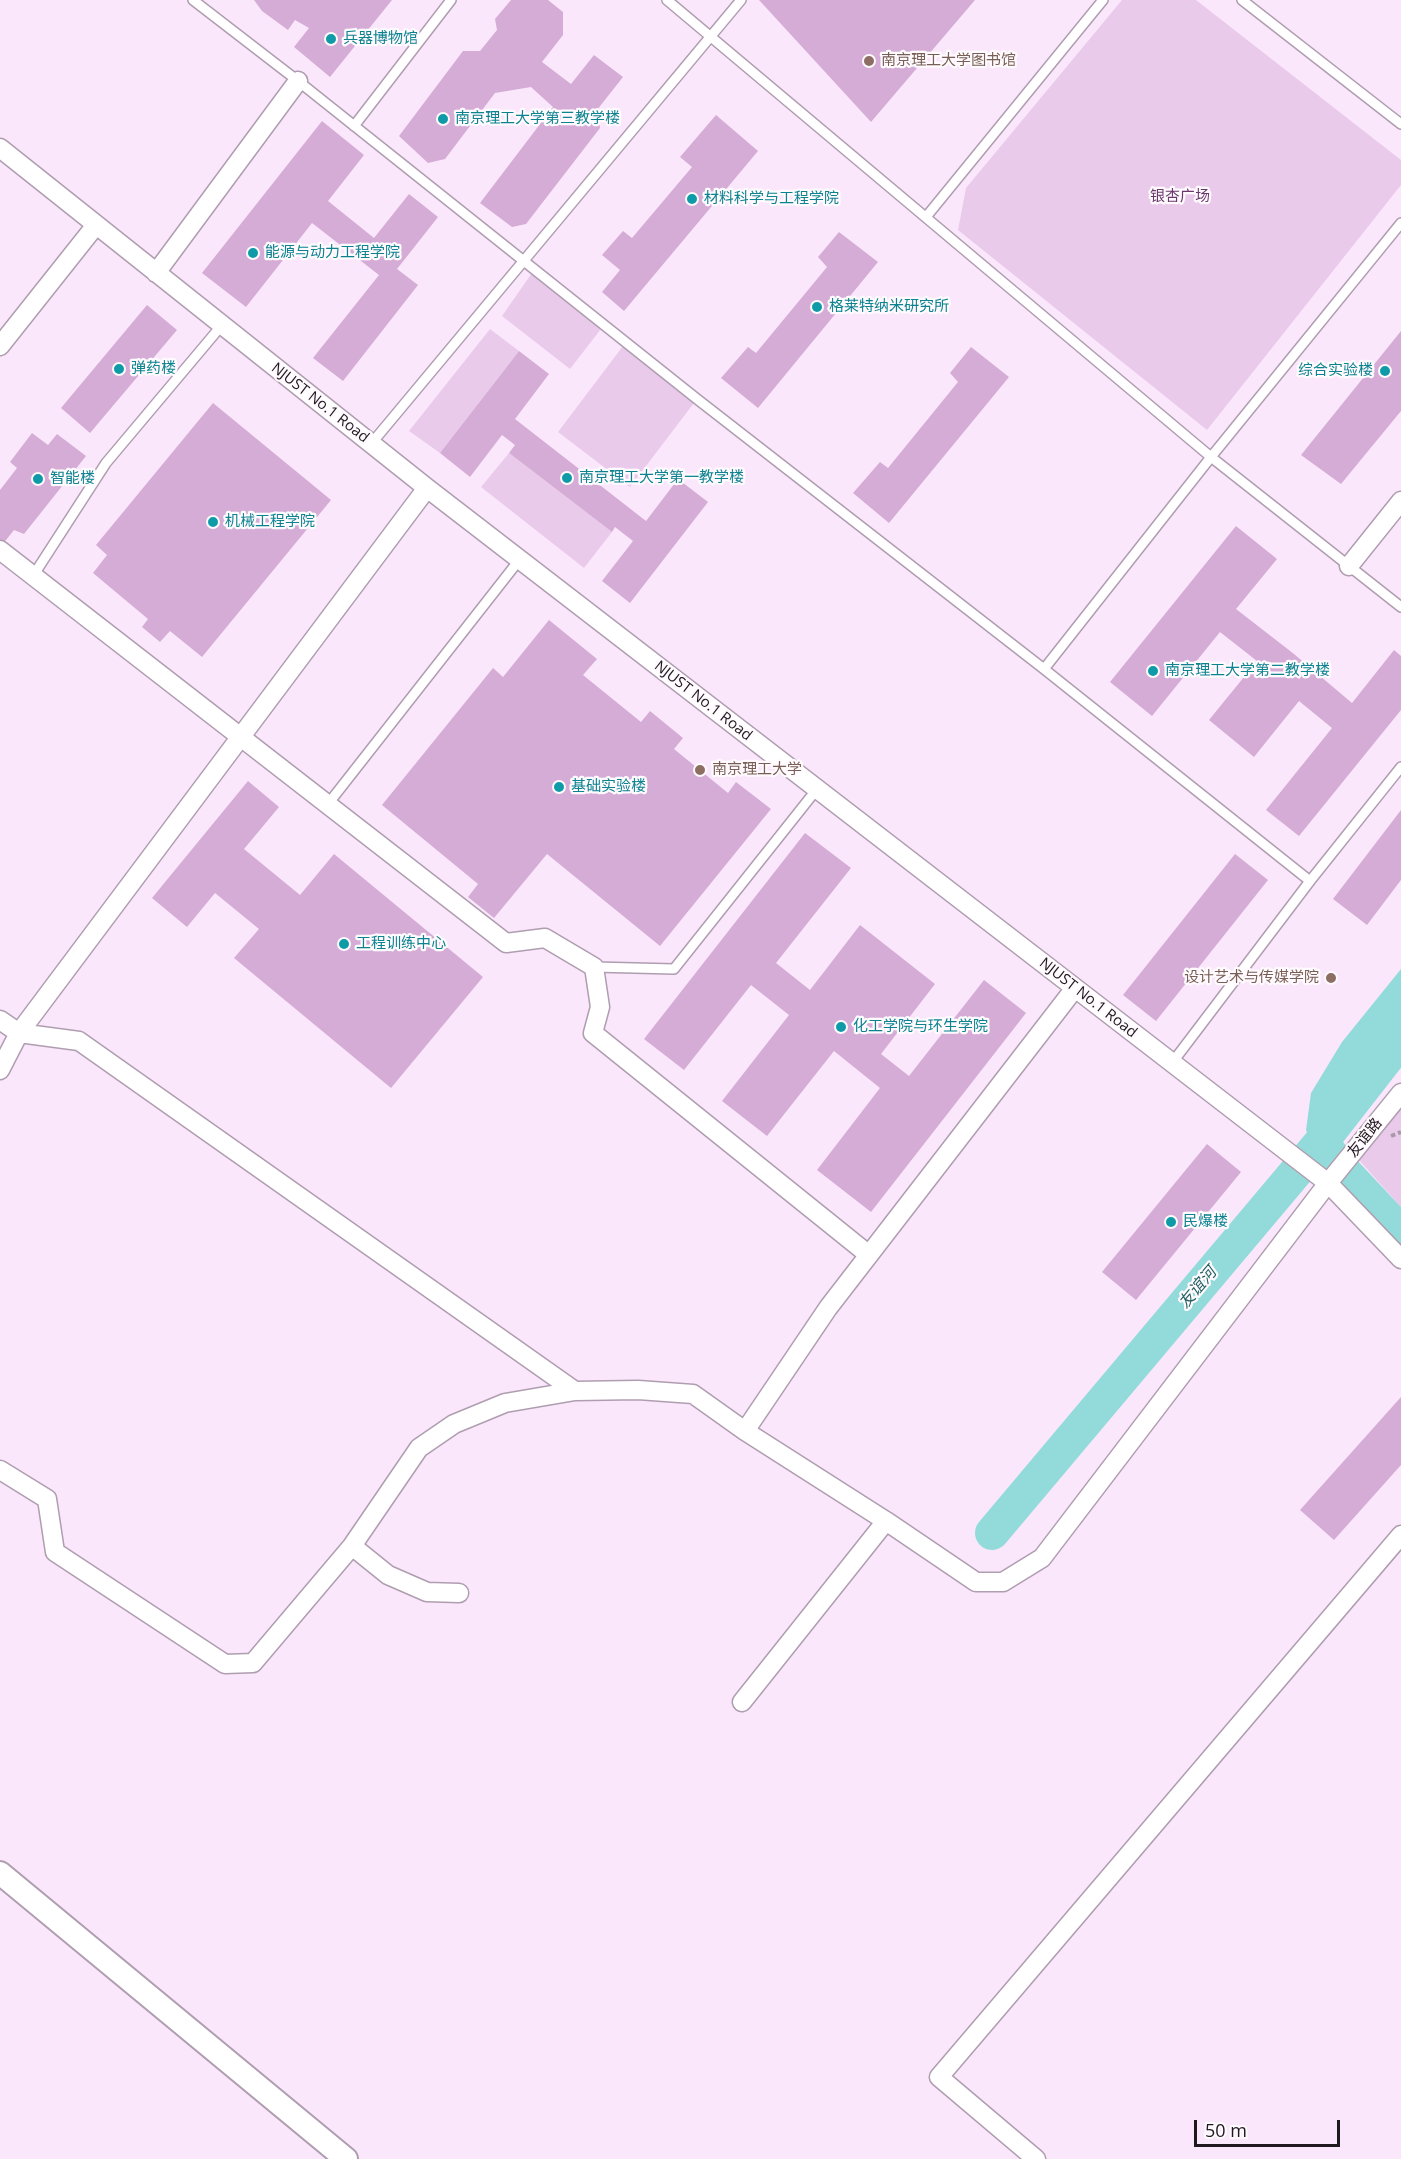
<!DOCTYPE html>
<html>
<head>
<meta charset="utf-8">
<style>
  body { margin:0 }
  #map { position:relative; width:1401px; height:2159px; overflow:hidden; background:#fbe7fb; font-family:"Open Sans",sans-serif }
  canvas { display:block }
  .scale { position:absolute; left:1194px; top:2120px; width:146px; height:27px; box-sizing:border-box; border:3px solid #1f181f; border-top:0; padding-left:8px; font-size:18px; line-height:21px; white-space:nowrap; color:#1f181f; -webkit-text-stroke:4px #fefafe; paint-order:stroke }
</style>
</head>
<body>
<div id="map">
<canvas width="1401" height="2159"></canvas>
<div class="scale">50 m</div>
</div>
<script>
const g = document.querySelector('canvas').getContext('2d');
g.lineJoin = 'round';
function paint(path, color) { g.fillStyle = color; g.fill(path, 'evenodd'); }
const toPath = rows => new Path2D(rows.map(r => 'M' + r).join(''));
function strokePath(path, color, width, dash) { g.strokeStyle = color; g.lineWidth = width; g.lineCap = dash ? 'butt' : 'round'; g.setLineDash(dash || []); g.stroke(path); }
function drawText(font, color, halo, rows, align = 'center') {
  g.font = font + ' "Open Sans","Noto Sans SC",sans-serif'; g.lineWidth = 4.5; g.setLineDash([]); g.textBaseline = 'middle'; g.strokeStyle = halo; g.fillStyle = color; for (const [text, x, y, turn = 0] of rows) {
    g.save(); g.translate(x, y); g.rotate((+turn || 0) * Math.PI / 180); g.textAlign = isNaN(turn) ? turn : align; if (halo) g.strokeText(text, 0, 0); g.fillText(text, 0, 0); g.restore();
  }
}
const green = toPath([
  [1122,0,1196,0,1401,160,1401,185,1207,430,958,230,966,188],
  [534,270,604,325,570,369,502,316],
  [490,329,519,351,440,453,409,431],
  [626,342,697,399,630,487,558,432],
  [509,453,612,532,584,568,481,487],
  [1401,1104,1401,1207,1358,1159]
]);
const water = toPath([
  [1401,969,1401,1028,1357,1079,1337,1121,1338,1135,1355,1158,1401,1207,1401,1249,1319,1162,1306,1130,1311,1093,1342,1042]
]);
const river = toPath([
  [992,1533,1327,1135,1401,1040]
]);
const building = toPath([
  [254,0,392,0,330,77,294,47,309,28,295,20,288,30,262,11],
  [511,0,548,0,563,12,563,35,542,62,571,84,594,55,623,77,597,110,600,128,526,224,512,227,480,203,553,107,531,87,495,93,445,159,428,163,399,136,463,51,480,51,497,30,495,19],
  [759,0,975,0,871,122],
  [716,115,758,151,624,311,602,292,620,270,602,255,623,231,632,238,692,167,680,157],
  [322,121,364,155,328,201,374,238,409,194,438,217,397,269,418,285,343,381,313,358,379,275,312,223,246,307,202,273],
  [839,232,878,262,758,408,721,378,748,347,756,353,827,267,818,257],
  [147,305,177,330,90,433,61,408],
  [1401,331,1401,411,1341,484,1301,455],
  [971,347,1009,377,889,523,853,493,880,462,888,468,958,382,950,373],
  [519,351,549,374,515,419,646,521,678,479,708,502,630,603,602,581,633,541,615,527,612,532,509,453,515,445,502,435,470,477,440,453],
  [213,403,331,500,202,657,170,631,160,642,142,627,148,619,93,573,107,555,96,545],
  [32,433,48,445,57,434,86,456,24,534,14,530,2,545,0,544,0,490,17,468,10,462],
  [1236,526,1277,559,1236,609,1294,654,1352,703,1394,650,1401,656,1401,710,1299,836,1266,810,1332,728,1299,701,1254,757,1209,720,1257,661,1220,632,1152,716,1110,682],
  [549,620,597,659,583,675,641,722,650,711,683,738,674,749,728,793,736,782,771,809,660,946,547,854,494,918,468,897,478,884,382,805,493,668,503,677],
  [248,781,279,807,244,849,300,895,334,854,483,977,391,1088,234,958,259,929,215,893,187,927,152,898],
  [1401,810,1401,880,1367,925,1333,899],
  [805,833,851,868,776,963,810,990,860,925,935,984,881,1054,909,1076,984,980,1026,1013,871,1212,817,1170,880,1088,834,1051,767,1136,722,1101,789,1015,751,985,684,1070,644,1039],
  [1235,854,1268,880,1156,1021,1123,995],
  [1207,1144,1241,1172,1136,1300,1102,1272],
  [1401,1397,1401,1465,1334,1540,1300,1510]
]);
const path = toPath([
  [1391,1136,1401,1132]
]);
const service = toPath([
  [193,0,298,81,697,399,1044,669,1310,881],
  [667,0,1211,457,1401,223],
  [1242,0,1401,124],
  [354,126,451,0],
  [926,217,1103,0],
  [371,444,741,0],
  [33,576,106,463,222,325],
  [1044,669,1211,457,1401,607],
  [328,804,520,559],
  [594,967,674,969,817,789],
  [1172,1063,1310,881,1401,767]
]);
const minor = toPath([
  [0,148,427,488,1328,1183,1401,1259],
  [156,273,298,81],
  [0,346,96,225],
  [0,550,506,943,545,938,594,967,600,1007,593,1033,869,1255],
  [1349,566,1401,501],
  [0,1020,19,1033,427,488],
  [0,1070,19,1033,79,1041,575,1391],
  [745,1431,828,1308,1075,988],
  [0,1470,47,1499,55,1552,225,1664,253,1663,352,1546,419,1448,454,1424,505,1403,575,1391,638,1390,693,1394,745,1431,886,1521,976,1582,1003,1582,1042,1558,1328,1183,1401,1093],
  [352,1546,388,1575,427,1592,459,1593],
  [742,1702,886,1521],
  [1036,2159,939,2077,1401,1535]
]);
const tertiary = toPath([
  [0,1873,346,2159]
]);
const markers = [
  [331,39,6,"#0f9aa8"],
  [869,61,6,"#8d6e63"],
  [443,119,6,"#0f9aa8"],
  [692,199,6,"#0f9aa8"],
  [253,253,6,"#0f9aa8"],
  [817,307,6,"#0f9aa8"],
  [119,369,6,"#0f9aa8"],
  [1385,371,6,"#0f9aa8"],
  [567,478,6,"#0f9aa8"],
  [38,479,6,"#0f9aa8"],
  [213,522,6,"#0f9aa8"],
  [1153,671,6,"#0f9aa8"],
  [700,770,6,"#8d6e63"],
  [559,787,6,"#0f9aa8"],
  [344,944,6,"#0f9aa8"],
  [1331,978,6,"#8d6e63"],
  [841,1027,6,"#0f9aa8"],
  [1171,1222,6,"#0f9aa8"]
];
const cultureNames = [
  ["兵器博物馆",343,39],
  ["南京理工大学第三教学楼",455,119],
  ["材料科学与工程学院",704,199],
  ["能源与动力工程学院",265,253],
  ["格莱特纳米研究所",829,307],
  ["弹药楼",131,369],
  ["综合实验楼",1373,371,"right"],
  ["南京理工大学第一教学楼",579,478],
  ["智能楼",50,479],
  ["机械工程学院",225,522],
  ["南京理工大学第二教学楼",1165,671],
  ["基础实验楼",571,787],
  ["工程训练中心",356,944],
  ["化工学院与环生学院",853,1027],
  ["民爆楼",1183,1222]
];
const educationNames = [
  ["南京理工大学图书馆",881,61],
  ["南京理工大学",712,770],
  ["设计艺术与传媒学院",1319,978,"right"]
];
const parkNames = [
  ["银杏广场",1180,197]
];
const streetNames = [
  ["NJUST No.1 Road",320,403,38],
  ["NJUST No.1 Road",703,701,38],
  ["NJUST No.1 Road",1088,998,38],
  ["友谊路",1365,1138,-51]
];
const waterNames = [
  ["友谊河",1198,1288,-50]
];
paint(green, '#eacaeb');
paint(water, '#93dbda');
strokePath(river, '#93dbda', 34);
paint(building, '#d4acd5');
strokePath(service, '#af9db0', 12);
strokePath(minor, '#af9db0', 21);
strokePath(tertiary, '#af9db0', 26);
strokePath(path, '#a899a8', 4, [4.5, 3]);
strokePath(service, '#fff', 9);
strokePath(minor, '#fff', 18);
strokePath(tertiary, '#fff', 22);
for (const [x, y, r, color] of markers) { const dot = new Path2D(); dot.arc(x, y, r, 0, 2 * Math.PI); g.fillStyle = color; g.fill(dot); strokePath(dot, '#fefafe', 2); }
drawText('15px', '#0d838f', '#fefafe', cultureNames, 'left');
drawText('15px', '#785e54', '#fefafe', educationNames, 'left');
drawText('15px', '#6a386c', '#fefafe', parkNames);
drawText('15px', '#1f181f', '#fefafe', streetNames);
drawText('italic 16px', '#266262', '#fefafe', waterNames);
</script>
</body>
</html>
